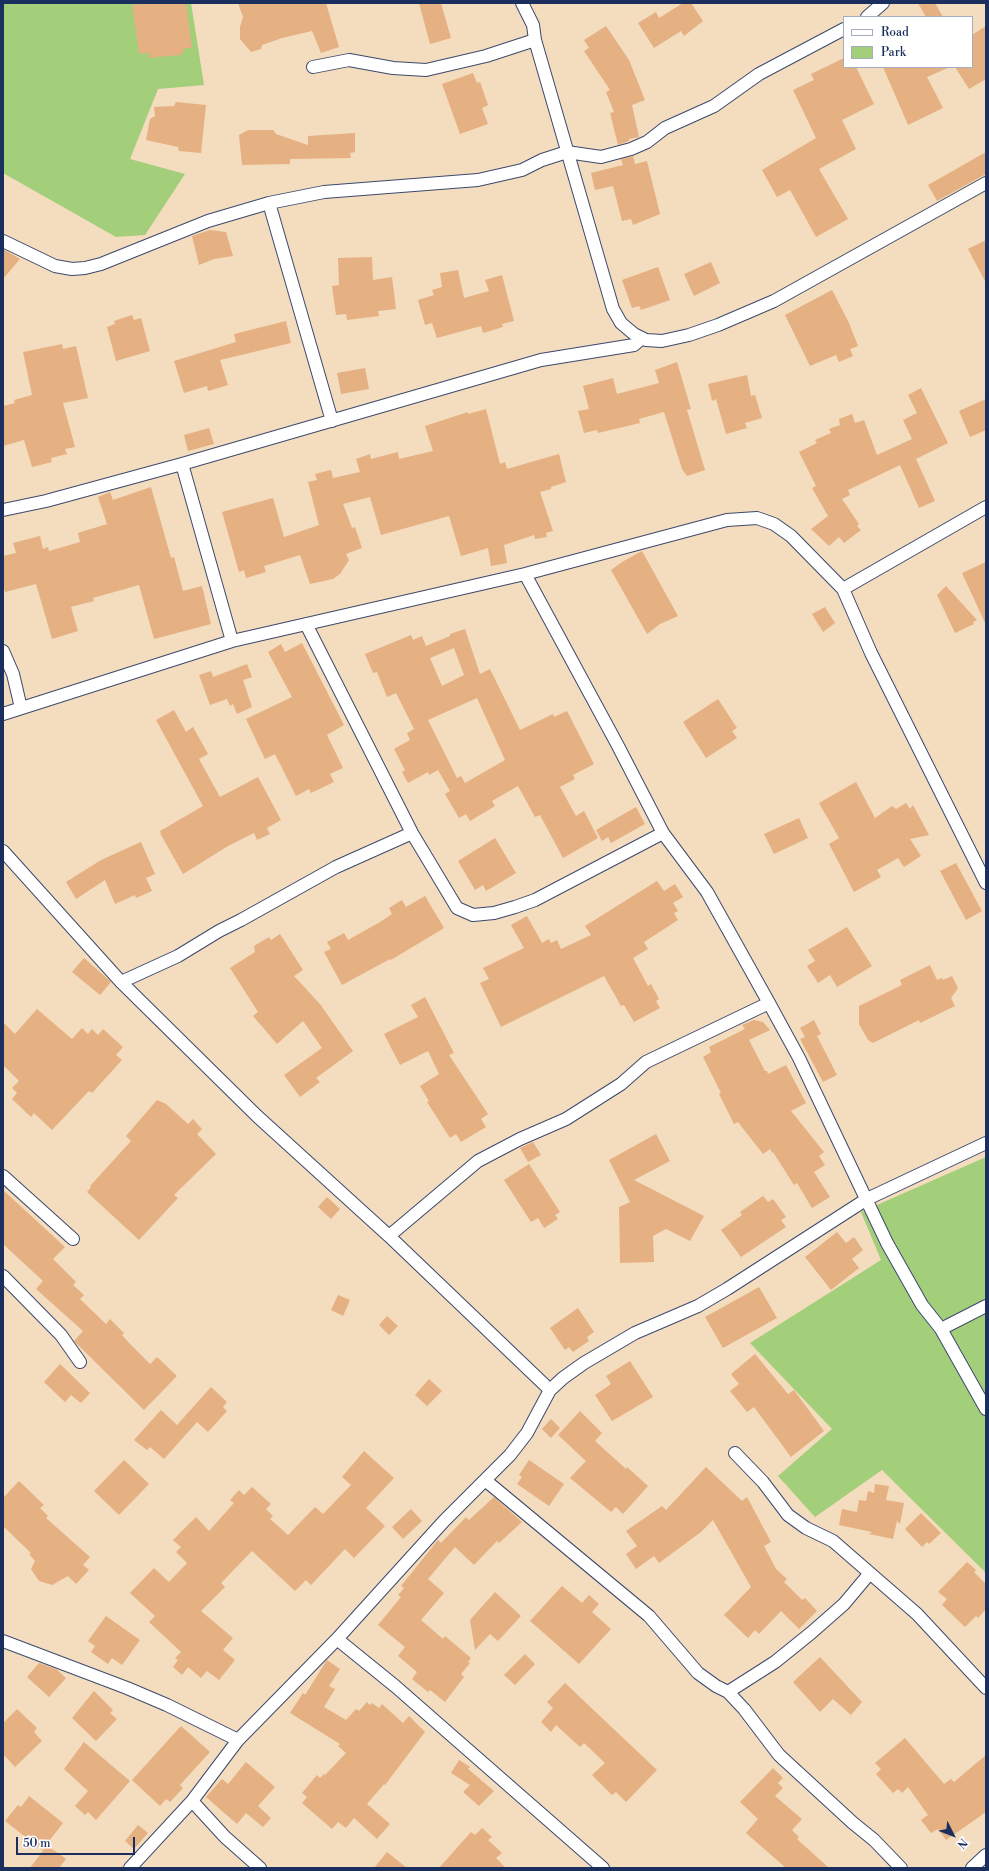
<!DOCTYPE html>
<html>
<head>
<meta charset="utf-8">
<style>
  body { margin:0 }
  #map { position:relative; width:989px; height:1871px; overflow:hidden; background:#f4dcbe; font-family:"Libre Bodoni",serif }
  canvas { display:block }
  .frame { position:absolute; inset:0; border:4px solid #1b2f5e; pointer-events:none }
  .legend { position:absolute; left:843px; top:16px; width:130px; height:52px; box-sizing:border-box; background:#fff; border:1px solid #a4acbf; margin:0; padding:5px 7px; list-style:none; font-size:12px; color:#1b2f5e }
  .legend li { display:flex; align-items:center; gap:8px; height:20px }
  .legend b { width:20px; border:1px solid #a4acbf }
  .north { position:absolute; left:933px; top:1815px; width:40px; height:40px; -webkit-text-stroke:3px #fff; paint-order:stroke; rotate:132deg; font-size:11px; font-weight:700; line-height:16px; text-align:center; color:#1b2f5e }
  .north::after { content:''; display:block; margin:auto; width:14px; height:18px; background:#1b2f5e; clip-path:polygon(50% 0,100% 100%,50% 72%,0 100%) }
  .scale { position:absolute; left:16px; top:1837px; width:119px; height:18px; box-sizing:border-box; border:2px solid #1b2f5e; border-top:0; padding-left:5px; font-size:12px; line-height:14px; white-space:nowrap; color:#1b2f5e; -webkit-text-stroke:3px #fff; paint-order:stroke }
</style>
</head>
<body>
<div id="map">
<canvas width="989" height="1871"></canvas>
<div class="frame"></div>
<ul class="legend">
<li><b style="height:5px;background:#fff"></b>Road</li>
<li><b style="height:11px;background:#a3ce7a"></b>Park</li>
</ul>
<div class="north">N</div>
<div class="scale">50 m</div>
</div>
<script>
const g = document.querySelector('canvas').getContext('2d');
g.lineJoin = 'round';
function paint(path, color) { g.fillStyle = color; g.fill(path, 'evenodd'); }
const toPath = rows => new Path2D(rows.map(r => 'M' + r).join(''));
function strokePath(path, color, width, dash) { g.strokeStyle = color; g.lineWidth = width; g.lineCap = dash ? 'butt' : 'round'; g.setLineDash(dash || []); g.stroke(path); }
const green = toPath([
  [3,3,191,3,204,85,158,89,130,159,185,174,145,235,116,237,3,173],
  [986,1157,986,1573,882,1470,815,1517,778,1476,832,1429,750,1343,881,1260,861,1212]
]);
const building = toPath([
  [151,3,186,3,192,48,185,48,181,55,148,58,150,53,139,54,132,5],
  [238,3,326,3,339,47,321,53,312,31,282,38,262,45,261,49,251,52,240,39,240,27,243,17],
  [419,3,441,3,451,38,430,44],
  [683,3,691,3,703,21,684,36,681,31,654,48,638,23,656,12,659,18],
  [918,3,935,3,943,17,926,17],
  [606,26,629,60,645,100,632,105,639,137,629,139,629,141,618,145,610,113,614,112,606,92,610,90,584,51,589,48,584,40],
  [986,26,986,79,969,89,955,67,972,67,972,35],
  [844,58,844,67,856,67,874,104,842,120,856,149,819,169,848,219,816,237,790,190,777,197,762,170,816,138,793,90,814,80,811,74],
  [883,67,950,67,927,77,943,108,908,125],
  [473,73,477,83,480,82,488,105,482,108,488,124,460,134,442,84],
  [176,102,206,105,201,153,179,151,178,147,146,140,150,119,155,116,154,107,174,106],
  [248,130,273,130,276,134,308,145,308,136,355,133,355,152,350,153,351,158,290,159,290,164,242,165,239,135],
  [986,152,986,174,937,201,928,185],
  [633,156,635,164,647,161,660,214,633,225,631,219,622,221,613,186,595,190,591,173,623,165,621,159],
  [210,230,226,232,233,256,214,259,199,265,192,236],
  [986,240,986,283,968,249],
  [3,249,20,259,3,279],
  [372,257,373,280,392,277,396,309,378,311,379,316,347,320,346,314,336,315,332,286,339,285,338,258],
  [711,262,720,283,694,296,684,274],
  [658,267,670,300,641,310,639,306,632,308,622,280],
  [458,270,464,298,489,291,485,280,502,275,514,321,502,324,503,327,483,333,481,326,437,338,432,323,425,325,418,300,434,295,432,290,442,287,440,273],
  [832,290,849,323,858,346,850,349,853,356,839,362,836,355,810,366,785,315],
  [132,315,134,320,141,318,150,351,116,361,107,327,115,324,114,321],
  [286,321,291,343,220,360,228,385,208,391,207,386,184,393,174,361,236,342,234,334],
  [62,344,63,349,76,346,88,398,63,403,75,447,65,449,67,454,51,458,52,462,32,467,24,440,3,446,3,406,15,403,14,400,32,395,23,352],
  [677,362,691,409,687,410,705,470,687,476,682,469,664,412,639,419,640,423,598,433,597,430,584,433,578,411,589,409,583,386,613,378,617,394,659,383,655,370],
  [365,368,369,389,341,394,337,373],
  [747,375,751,396,755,395,762,418,745,423,747,428,726,434,716,399,712,401,708,384],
  [921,388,948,443,916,459,935,501,919,508,900,465,848,490,850,495,842,499,859,524,857,526,861,530,844,543,839,537,829,546,811,529,828,516,812,488,816,486,799,452,817,443,815,440,831,433,829,429,840,425,839,419,852,414,855,423,864,420,877,455,912,439,903,420,917,413,908,395],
  [986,399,986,430,970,437,959,411],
  [486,409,500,464,505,462,507,469,559,454,566,482,551,487,551,489,540,492,553,531,546,533,547,537,535,539,534,535,504,545,507,563,491,566,488,548,461,556,449,516,381,535,370,497,343,504,352,528,355,527,362,548,346,554,349,560,340,574,333,579,310,584,300,555,264,566,266,572,246,578,244,570,239,572,222,512,273,498,284,537,319,525,308,482,317,480,315,474,331,470,333,478,360,472,356,459,370,454,371,459,398,452,399,459,433,451,425,426,468,412,468,414],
  [209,428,214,444,188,451,184,435],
  [151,487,171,558,174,557,183,591,202,586,211,624,154,639,139,585,93,598,94,601,71,607,78,631,52,639,36,584,5,592,3,585,3,556,16,553,13,543,40,536,43,549,48,547,49,551,80,542,78,533,107,524,98,497,110,492,113,500],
  [642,551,678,616,660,624,647,634,611,570,622,562],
  [986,562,986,625,962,573],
  [946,586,977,620,973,622,974,624,955,633,937,595],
  [825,607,835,623,823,632,812,614],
  [465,629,480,674,490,669,520,730,553,714,554,717,567,711,594,764,573,775,575,779,560,787,576,816,584,811,598,838,563,858,540,815,535,817,518,786,492,801,495,806,470,821,466,814,459,818,445,794,450,791,438,770,429,775,428,772,408,783,402,772,405,770,394,749,410,740,407,733,414,729,396,693,387,697,377,672,373,673,365,654,411,635,413,640,422,636,426,646,450,636,450,634],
  [454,648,464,675,442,686,430,658],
  [477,698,505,760,465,783,461,776,457,778,428,720],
  [302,643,344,725,327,735,343,768,330,774,334,782,311,793,309,789,296,796,275,754,265,759,246,719,292,697,268,652,281,644,285,652],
  [247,664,252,677,243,680,252,707,237,714,233,704,230,706,227,699,210,705,199,675,211,671,213,677],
  [718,699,737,728,732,731,737,738,706,758,683,722],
  [174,710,186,732,193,727,208,754,199,759,220,797,258,777,281,820,267,828,270,834,257,840,254,833,228,846,183,874,160,833,161,833,160,831,203,806,156,720],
  [856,782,875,818,892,806,896,809,906,803,910,809,913,805,929,835,910,839,921,856,904,867,898,858,877,870,881,877,854,892,829,844,839,838,819,803],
  [636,807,645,824,611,843,608,837,602,841,596,830],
  [799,818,808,838,774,854,764,834],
  [495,838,516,873,486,891,483,885,475,890,458,861],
  [141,842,155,874,146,878,152,891,136,898,135,895,115,904,105,880,76,899,66,882,101,860],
  [956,863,982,911,966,920,940,871],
  [657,881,664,891,675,884,683,897,673,903,678,911,674,913,678,920,644,942,648,949,633,958,648,986,651,984,659,999,656,1001,660,1008,634,1022,624,1005,621,1006,604,976,501,1027,480,983,489,979,483,968,524,948,511,925,527,916,542,943,549,939,551,943,557,940,561,949,591,935,585,926],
  [425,896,444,928,391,960,390,959,342,985,324,952,331,949,327,942,344,933,348,940,380,922,392,914,389,908,402,900,406,907],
  [847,927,872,966,837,987,830,975,818,983,807,966,815,961,808,950],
  [280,934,303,970,294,976,320,1004,353,1051,316,1078,320,1082,300,1097,284,1075,322,1048,303,1021,277,1044,253,1016,258,1012,230,968,255,952,254,946,269,937,271,940],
  [84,958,111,982,100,995,72,972],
  [930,965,937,980,942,978,943,980,952,976,958,988,951,998,955,1006,920,1023,919,1020,873,1043,868,1040,859,1024,859,1006,902,985,900,980],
  [425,997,454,1053,449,1055,488,1114,481,1119,486,1127,461,1142,456,1134,450,1138,427,1102,429,1101,420,1086,439,1074,428,1051,400,1065,384,1034,418,1017,411,1005],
  [37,1009,72,1039,82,1028,88,1034,92,1029,98,1035,103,1029,123,1047,116,1055,122,1060,92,1093,89,1091,52,1130,34,1113,31,1117,12,1099,17,1093,12,1088,19,1081,3,1065,3,1022,15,1034],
  [754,1020,763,1022,770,1030,749,1040,765,1071,767,1071,768,1074,786,1065,806,1103,791,1111,824,1152,819,1156,825,1165,814,1172,830,1197,812,1208,797,1183,794,1185,773,1152,772,1153,770,1149,763,1154,738,1122,734,1124,719,1094,721,1093,703,1057,711,1052,709,1047,745,1029,742,1025],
  [814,1020,821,1034,817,1036,837,1075,823,1082,800,1039,805,1037,800,1028],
  [157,1100,166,1104,188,1124,193,1119,202,1129,197,1134,216,1154,174,1195,178,1198,139,1240,87,1192,91,1187,90,1186,131,1141,126,1136],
  [656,1134,670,1161,634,1180,704,1216,690,1241,666,1229,653,1236,654,1262,620,1263,619,1207,630,1202,609,1160],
  [533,1142,541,1155,528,1162,520,1148],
  [529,1164,560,1212,555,1215,558,1219,544,1228,538,1218,531,1222,504,1180],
  [3,1190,65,1247,53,1259,76,1282,73,1285,84,1295,80,1299,106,1324,110,1319,124,1333,122,1335,129,1343,150,1364,157,1357,177,1376,144,1410,74,1341,83,1331,36,1289,43,1281,3,1244],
  [763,1196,768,1202,773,1199,786,1217,781,1220,786,1227,741,1257,721,1230,742,1215,740,1212],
  [327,1197,340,1209,331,1219,318,1207],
  [837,1232,846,1243,854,1237,863,1250,852,1259,859,1268,831,1290,805,1257],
  [759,1287,777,1318,723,1348,705,1317],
  [338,1295,350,1300,343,1316,331,1310],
  [578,1308,594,1332,587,1337,589,1341,573,1352,569,1347,565,1350,550,1328],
  [387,1316,398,1326,389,1335,379,1325],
  [755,1354,788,1394,794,1390,824,1431,791,1457,754,1407,747,1412,730,1391,739,1384,731,1374],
  [630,1361,653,1397,612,1421,595,1395,611,1384,606,1376],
  [60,1364,90,1393,81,1403,71,1395,65,1402,44,1382],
  [429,1379,442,1391,427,1406,415,1395],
  [211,1387,227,1402,223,1407,227,1411,208,1432,197,1422,164,1459,150,1447,147,1450,134,1440,161,1410,177,1425],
  [580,1411,602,1433,595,1441,626,1469,627,1467,648,1486,623,1514,616,1507,611,1512,570,1478,586,1461,558,1435],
  [551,1419,560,1428,551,1438,542,1429],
  [364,1451,394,1478,366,1508,385,1526,354,1558,345,1549,311,1585,306,1580,295,1591,252,1551,221,1583,225,1587,201,1611,233,1638,223,1650,235,1660,219,1680,207,1671,201,1678,188,1667,182,1675,173,1667,178,1660,175,1658,181,1652,149,1622,155,1616,130,1593,154,1568,169,1582,187,1563,176,1552,181,1547,173,1540,196,1517,209,1531,234,1503,230,1500,239,1490,244,1495,252,1487,271,1504,266,1509,273,1516,270,1519,288,1535,315,1507,323,1514,351,1485,342,1477],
  [124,1460,149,1484,119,1515,94,1491],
  [529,1460,564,1484,549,1506,517,1484,522,1477,519,1475],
  [706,1467,742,1501,747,1497,771,1542,764,1546,776,1569,787,1579,784,1582,802,1600,805,1598,817,1611,799,1629,781,1611,759,1634,755,1630,748,1638,724,1615,751,1587,713,1520,701,1532,659,1563,654,1556,636,1569,626,1554,637,1546,626,1531,662,1506,666,1510],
  [19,1481,44,1505,40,1508,48,1516,46,1518,90,1557,83,1565,89,1570,76,1584,68,1576,52,1585,39,1581,31,1569,35,1561,29,1554,31,1553,3,1526,3,1498],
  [875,1484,889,1486,886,1500,904,1503,900,1524,897,1521,893,1539,869,1534,872,1532,839,1525,842,1509,857,1512,859,1500,866,1501,868,1491,874,1493],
  [494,1497,522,1522,499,1543,497,1541,474,1565,455,1547,428,1579,444,1593,421,1620,443,1639,445,1636,471,1658,468,1662,470,1663,461,1674,464,1677,445,1702,430,1690,428,1692,412,1679,417,1672,398,1656,405,1647,378,1625,401,1597,398,1595,404,1588,401,1586,438,1540,441,1543,466,1517,469,1520],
  [411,1509,422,1521,403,1539,392,1527],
  [921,1513,941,1533,929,1544,927,1542,922,1547,905,1529],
  [967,1562,976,1570,974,1572,986,1584,986,1609,978,1618,976,1616,965,1627,942,1605,947,1599,938,1592],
  [562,1586,582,1603,589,1595,599,1604,592,1612,611,1629,579,1664,530,1621],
  [495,1592,521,1616,498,1641,490,1634,475,1650,470,1620],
  [106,1616,140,1640,122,1665,112,1658,108,1664,91,1652,95,1646,88,1641],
  [525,1654,535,1664,515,1685,504,1675],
  [820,1657,862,1702,851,1715,833,1699,820,1712,793,1682],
  [327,1660,340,1669,329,1686,335,1689,324,1707,346,1720,356,1709,359,1711,367,1702,370,1705,372,1703,379,1708,382,1704,403,1723,409,1716,425,1732,385,1785,384,1784,367,1804,390,1824,377,1839,354,1818,346,1828,338,1822,332,1829,302,1803,307,1797,302,1793,317,1775,320,1778,324,1774,325,1775,346,1753,338,1746,340,1744,290,1713,303,1693,305,1695],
  [39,1663,56,1669,66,1678,49,1697,27,1677],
  [565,1683,657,1770,626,1802,616,1792,612,1795,592,1775,605,1763,584,1743,580,1747,556,1725,551,1732,541,1722,553,1708,547,1702],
  [94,1691,113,1710,110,1713,117,1719,96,1741,72,1718],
  [17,1709,37,1728,34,1732,42,1741,15,1767,3,1754,3,1723],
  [181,1726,210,1752,180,1785,183,1788,170,1802,166,1799,160,1806,132,1780],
  [905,1738,944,1784,951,1779,954,1782,986,1755,986,1812,946,1840,938,1829,931,1833,921,1820,928,1815,908,1787,902,1793,898,1789,893,1793,876,1774,881,1769,875,1763],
  [84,1742,130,1781,96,1820,88,1812,85,1815,75,1806,88,1791,64,1769],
  [459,1760,470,1767,468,1769,494,1791,479,1806,463,1792,470,1785,451,1773],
  [246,1762,275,1787,258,1806,271,1818,263,1827,246,1813,237,1824,206,1797,222,1779,228,1784],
  [773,1768,783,1778,778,1783,783,1788,775,1796,802,1819,792,1830,799,1837,797,1839,829,1868,786,1868,746,1833,758,1819,740,1802],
  [29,1796,63,1823,42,1850,5,1821,18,1805,21,1807],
  [138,1825,148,1833,134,1849,125,1841],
  [482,1828,492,1837,488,1840,502,1853,496,1858,506,1868,439,1868,471,1832,475,1835],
  [47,1845,66,1859,59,1868,30,1868],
  [387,1852,407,1868,374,1868]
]);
const minor = toPath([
  [522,3,533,25,535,40,613,309,621,323,634,334,646,340,662,341,689,335,718,325,774,301,986,183],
  [867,17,883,3],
  [313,67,349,60,393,68,426,70,486,56,535,40],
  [269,203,332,421],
  [3,241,55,266,72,269,85,268,101,264,208,221,269,203,324,192,478,180,522,170,542,160,567,152,601,157,631,149,647,142,665,128,714,106,759,74,844,29],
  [182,464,232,641],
  [3,510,46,501,182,464,541,360,634,345,642,338],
  [525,574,617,744,663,833,707,892,769,1003,799,1058,887,1243,922,1305,941,1329,986,1409],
  [843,589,871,653,986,883],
  [306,624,412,833,457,908,473,915,494,913,515,907,535,900,663,833],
  [3,651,13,674,21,708],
  [3,714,232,641,525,574,727,520,757,518,774,524,791,536,843,589,986,507],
  [3,851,121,982,257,1116,389,1236,550,1390],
  [121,982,178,956,219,931,241,920,336,867,412,833],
  [3,1176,73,1239],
  [389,1236,478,1161,520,1139,566,1119,621,1084,646,1062,769,1003],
  [3,1276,61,1335,80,1362],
  [941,1329,986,1306],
  [735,1453,763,1482,788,1515,806,1528,833,1541,917,1614,986,1688],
  [485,1480,649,1616,698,1673,716,1686,728,1692,775,1662,811,1633,844,1604,870,1573],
  [337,1639,395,1686,603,1868],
  [3,1641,127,1688,167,1705,238,1740,337,1639,444,1521,510,1455,527,1433,550,1390,563,1378,584,1363,635,1333,698,1306,727,1289,867,1199,986,1143],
  [728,1692,744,1709,779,1755,853,1823,874,1840,901,1868],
  [192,1801,225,1837,260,1868],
  [130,1868,192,1801,238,1740],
  [972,1868,986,1855]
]);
paint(green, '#a3ce7a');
paint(building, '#e5b082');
strokePath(minor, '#3c496c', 14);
strokePath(minor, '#fff', 12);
</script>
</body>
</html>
